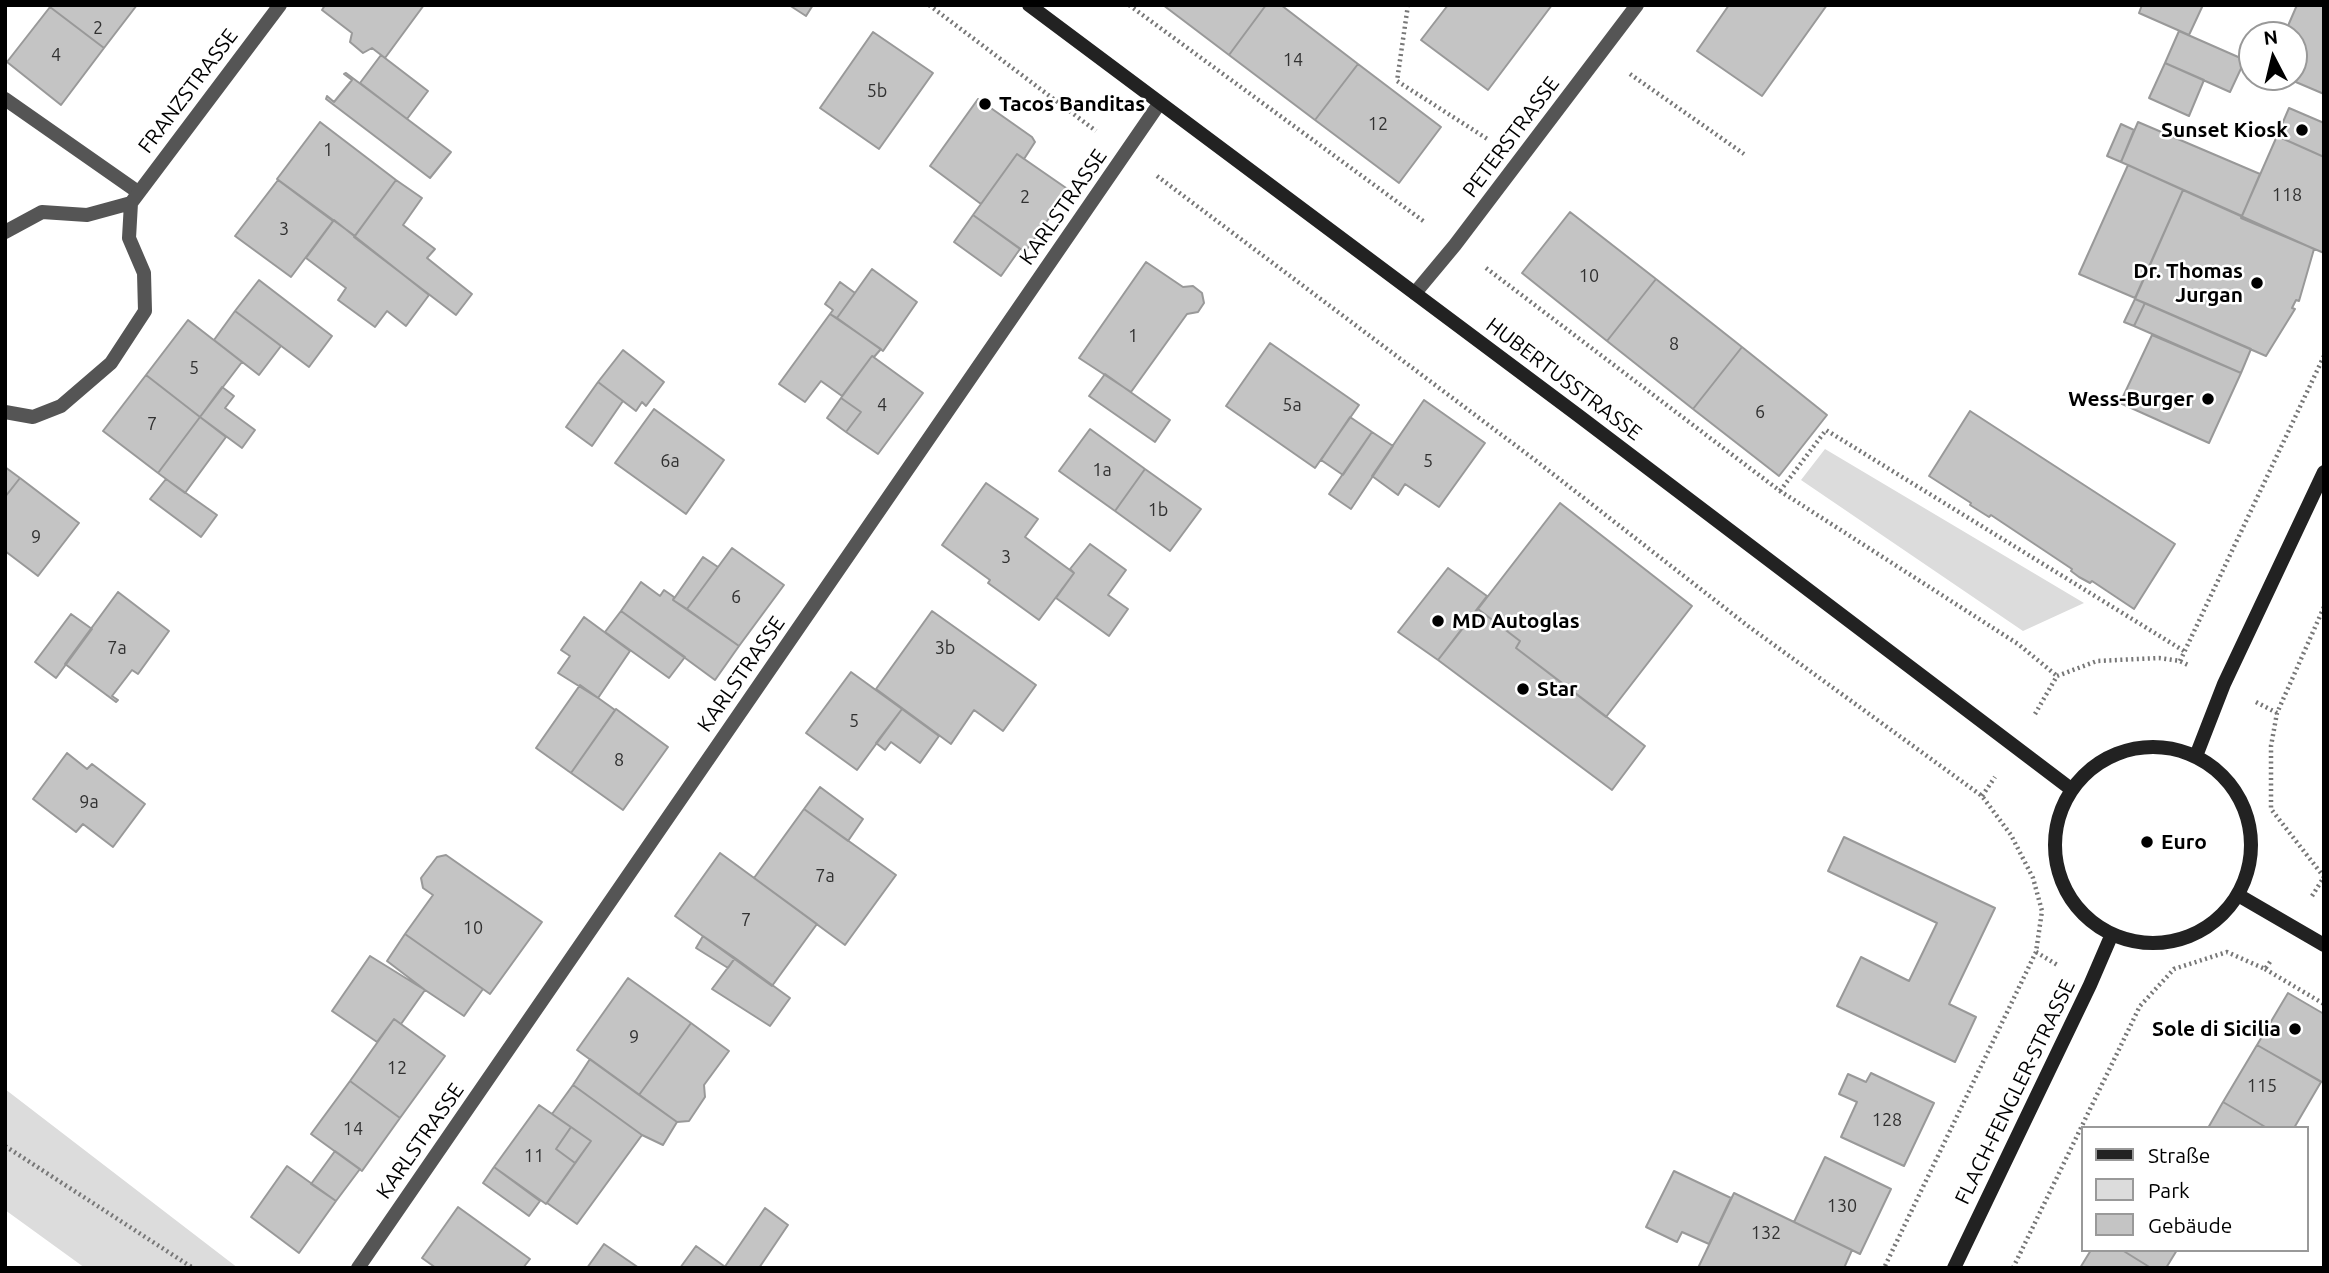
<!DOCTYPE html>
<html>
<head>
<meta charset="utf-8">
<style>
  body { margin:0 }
  #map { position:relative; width:2329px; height:1273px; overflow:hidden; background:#fff; font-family:Ubuntu,sans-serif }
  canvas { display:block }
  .frame { position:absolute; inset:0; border:7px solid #000; pointer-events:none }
  .legend { position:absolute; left:2081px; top:1126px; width:228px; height:126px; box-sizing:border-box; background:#fff; border:2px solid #999; margin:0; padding:9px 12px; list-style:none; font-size:21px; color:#000 }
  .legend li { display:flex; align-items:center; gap:14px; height:35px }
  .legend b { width:35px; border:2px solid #999 }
  .north { position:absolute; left:2238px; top:21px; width:70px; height:70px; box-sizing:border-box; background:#fff; border:2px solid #999; border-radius:50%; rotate:353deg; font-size:19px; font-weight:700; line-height:28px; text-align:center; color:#000 }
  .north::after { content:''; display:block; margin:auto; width:24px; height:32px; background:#000; clip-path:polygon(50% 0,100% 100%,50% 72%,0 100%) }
</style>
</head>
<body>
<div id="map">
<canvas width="2329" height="1273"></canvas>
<div class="frame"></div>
<ul class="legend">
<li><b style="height:9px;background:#222"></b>Straße</li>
<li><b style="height:19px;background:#dcdcdc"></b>Park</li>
<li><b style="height:19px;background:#c4c4c4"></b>Gebäude</li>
</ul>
<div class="north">N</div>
</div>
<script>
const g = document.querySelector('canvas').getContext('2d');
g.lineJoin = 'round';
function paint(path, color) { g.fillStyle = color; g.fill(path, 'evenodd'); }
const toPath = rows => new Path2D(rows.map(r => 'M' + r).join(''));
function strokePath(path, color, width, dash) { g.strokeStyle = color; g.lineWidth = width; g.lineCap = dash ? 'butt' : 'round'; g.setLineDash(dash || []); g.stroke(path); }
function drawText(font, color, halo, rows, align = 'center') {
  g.font = font + ' Ubuntu,sans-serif'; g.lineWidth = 5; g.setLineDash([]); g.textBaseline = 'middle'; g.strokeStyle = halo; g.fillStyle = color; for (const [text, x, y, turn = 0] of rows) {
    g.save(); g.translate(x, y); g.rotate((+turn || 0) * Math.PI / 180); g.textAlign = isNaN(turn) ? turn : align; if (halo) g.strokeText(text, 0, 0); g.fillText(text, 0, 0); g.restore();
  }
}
const green = toPath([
  [1825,449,2084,603,2023,631,1801,480],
  [5,1089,238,1268,85,1268,5,1210]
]);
const building = toPath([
  [51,5,137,5,104,48,50,7,51,5],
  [325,5,424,5,385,58,372,48,363,53,350,42,352,33,322,10,325,5],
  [789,5,813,5,806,16,789,5],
  [1163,5,1266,5,1229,55,1163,5],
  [1266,5,1281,5,1358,64,1315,120,1229,55,1266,5],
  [1448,5,1552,5,1488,90,1421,40,1448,5],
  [1729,5,1827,5,1762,96,1697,51,1729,5],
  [2142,5,2203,5,2189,35,2139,13,2142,5],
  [2297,5,2324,5,2324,94,2284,77,2294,77,2294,35,2284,35,2297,5],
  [50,7,104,48,61,105,7,62,50,7],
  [2179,31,2245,60,2230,92,2165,63,2179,31],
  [873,32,933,73,879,149,820,108,873,32],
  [381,55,428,91,407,119,360,83,381,55],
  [2165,63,2204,80,2189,116,2149,98,2165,63],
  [1358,64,1441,127,1399,183,1315,120,1358,64],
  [346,73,451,152,430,178,326,99,327,96,334,102,352,80,344,74,346,73],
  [978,99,1032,137,1035,142,1024,159,1017,154,981,204,930,166,978,99],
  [2289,108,2324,123,2324,157,2277,136,2289,108],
  [320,122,396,180,355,236,277,179,320,122],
  [2138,122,2260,174,2242,216,2121,162,2138,122],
  [2121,124,2134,130,2121,162,2107,156,2121,124],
  [2277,136,2324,157,2324,253,2241,218,2277,136],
  [1017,154,1069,190,1025,252,973,215,1017,154],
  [2128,165,2183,190,2135,298,2079,274,2128,165],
  [278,180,333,221,291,277,235,236,278,180],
  [396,180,422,198,403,225,435,249,427,258,472,294,456,315,354,237,396,180],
  [2183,190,2314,249,2299,301,2296,300,2292,308,2295,309,2266,356,2135,299,2183,190],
  [1570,212,1656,279,1607,341,1522,273,1570,212],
  [973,215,1020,249,1001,276,954,242,973,215],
  [334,220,429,295,406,326,387,311,375,327,338,300,346,288,306,258,334,220],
  [1146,262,1183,287,1193,286,1202,293,1204,303,1198,312,1187,314,1131,392,1079,358,1146,262],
  [872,269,917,302,883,351,837,318,872,269],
  [1656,279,1742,347,1693,409,1607,341,1656,279],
  [259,280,332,336,309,367,235,311,259,280],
  [840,282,855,293,837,318,830,314,833,310,825,304,840,282],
  [2135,299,2145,303,2134,326,2124,322,2135,299],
  [2145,303,2251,349,2241,373,2134,326,2145,303],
  [235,311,281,346,259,375,214,340,235,311],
  [830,314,881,349,874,357,872,356,842,396,821,381,805,402,779,384,830,314],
  [188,320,242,362,200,417,146,375,188,320],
  [2152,335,2241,373,2209,443,2120,403,2152,335],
  [1270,343,1359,405,1315,468,1226,406,1270,343],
  [1742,347,1827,415,1779,476,1693,409,1742,347],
  [623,350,664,382,646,406,642,402,636,411,598,382,623,350],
  [872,356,923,393,878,454,846,432,861,412,841,398,872,356],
  [1105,374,1170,420,1155,442,1089,396,1105,374],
  [146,375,200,417,158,473,103,431,146,375],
  [598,382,623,401,592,446,566,427,598,382],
  [222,387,234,396,225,408,255,430,242,448,200,417,222,387],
  [841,398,861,412,846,432,827,418,841,398],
  [1424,400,1485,443,1439,507,1405,484,1398,495,1372,476,1424,400],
  [654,409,724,460,686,514,615,463,654,409],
  [1970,411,2175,544,2134,609,2092,581,2090,583,2079,577,2071,571,2072,569,1991,515,1989,517,1970,505,1971,503,1929,476,1970,411],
  [200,417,226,437,185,493,158,473,200,417],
  [1350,417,1372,432,1343,475,1321,460,1350,417],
  [1090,429,1145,469,1115,511,1059,471,1090,429],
  [1372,432,1393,446,1351,509,1329,494,1372,432],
  [5,467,20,478,5,497,5,467],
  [1145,469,1201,509,1170,551,1115,511,1145,469],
  [20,478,79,523,38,576,5,551,5,497,20,478],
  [166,479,217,515,201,537,150,499,166,479],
  [986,483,1038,519,1025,537,1074,573,1039,620,988,583,990,580,942,545,986,483],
  [1560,503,1692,606,1606,717,1516,648,1520,641,1478,609,1560,503],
  [1090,544,1126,570,1108,595,1128,609,1109,636,1056,598,1074,573,1070,569,1090,544],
  [732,548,784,585,739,646,687,609,732,548],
  [703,557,718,567,687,609,673,600,703,557],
  [1448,568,1487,596,1438,660,1398,632,1448,568],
  [641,582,660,596,664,590,674,597,673,600,739,646,715,680,621,611,641,582],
  [118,592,169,631,138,674,132,670,112,696,118,700,116,702,65,664,118,592],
  [1478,609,1520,641,1516,648,1645,746,1612,790,1438,660,1478,609],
  [621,611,685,657,669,678,605,632,621,611],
  [932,611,1036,685,1003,731,974,710,951,744,876,689,932,611],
  [71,614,92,629,56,678,35,662,71,614],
  [584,617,630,651,598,698,558,673,570,656,561,650,584,617],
  [851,672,902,709,857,770,806,733,851,672],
  [580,685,615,710,571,773,536,748,580,685],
  [616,709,668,747,623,810,571,773,616,709],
  [902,709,939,736,920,763,891,742,885,750,876,743,902,709],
  [67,753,87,769,92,764,145,804,113,847,83,824,76,832,33,799,67,753],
  [820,787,863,819,848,841,804,809,820,787],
  [804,809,896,875,845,945,754,878,804,809],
  [1844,837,1995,908,1949,1004,1976,1017,1955,1062,1837,1006,1861,957,1909,981,1937,923,1828,871,1844,837],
  [720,853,817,924,772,986,675,916,720,853],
  [446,855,542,922,490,994,405,934,433,895,423,888,421,878,437,857,446,855],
  [405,934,483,989,464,1016,425,990,387,961,405,934],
  [703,936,735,958,728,968,696,948,703,936],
  [370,956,425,990,401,1024,394,1019,377,1042,332,1011,370,956],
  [735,958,790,998,770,1026,712,989,735,958],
  [628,978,691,1023,639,1095,577,1050,628,978],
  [2288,993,2324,1014,2324,1083,2257,1045,2288,993],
  [394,1019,445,1056,400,1118,350,1081,394,1019],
  [691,1023,729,1051,704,1085,705,1097,689,1121,677,1122,639,1095,691,1023],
  [2257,1045,2321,1082,2294,1128,2267,1128,2223,1102,2257,1045],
  [590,1059,677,1122,663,1145,642,1135,573,1085,590,1059],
  [1871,1073,1934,1103,1904,1166,1841,1137,1857,1102,1839,1094,1848,1074,1866,1082,1871,1073],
  [350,1081,400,1118,362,1171,311,1134,350,1081],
  [573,1085,642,1135,577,1224,547,1203,591,1141,552,1114,573,1085],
  [2223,1102,2267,1128,2208,1128,2223,1102],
  [539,1105,571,1127,556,1149,575,1163,546,1204,494,1167,539,1105],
  [571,1127,591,1141,575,1163,556,1149,571,1127],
  [335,1151,360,1169,336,1201,311,1184,335,1151],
  [1825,1157,1891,1189,1860,1254,1794,1222,1825,1157],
  [287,1166,336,1201,299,1253,251,1217,287,1166],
  [494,1167,540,1201,529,1216,483,1183,494,1167],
  [1674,1171,1731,1198,1709,1244,1682,1232,1677,1242,1646,1227,1674,1171],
  [1734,1193,1852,1250,1844,1268,1698,1268,1734,1193],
  [458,1207,530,1259,523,1268,436,1268,422,1258,458,1207],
  [765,1208,788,1225,759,1268,724,1268,765,1208],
  [604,1244,639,1268,587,1268,604,1244],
  [696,1246,724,1266,723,1268,680,1268,696,1246],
  [2091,1250,2122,1250,2151,1268,2080,1268,2091,1250],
  [2122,1250,2177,1250,2166,1268,2151,1268,2122,1250]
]);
const path = toPath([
  [929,5,1096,131],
  [1129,5,1426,223],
  [1408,5,1397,81,1489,140],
  [1630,74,1744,154],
  [1157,176,1535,460,1748,626,1982,796,2011,835,2033,878,2042,911,2036,952,1884,1268],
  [1486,268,1780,491,2018,644,2057,676],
  [1780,491,1826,430,2184,651],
  [2324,607,2277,713,2271,746,2271,809,2324,877],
  [2180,661,2324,356],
  [2256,702,2277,713],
  [2035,714,2057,676,2097,661,2159,658,2180,661,2190,666],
  [1982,796,1995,777],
  [2312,896,2324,877],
  [2036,952,2059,966],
  [2265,969,2324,1004],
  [5,1146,193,1268],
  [2013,1268,2140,1006,2174,969,2227,952,2265,969,2272,959]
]);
const lane = toPath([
  [5,99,138,192]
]);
const street = toPath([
  [5,232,42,212,87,215,131,203],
  [1415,293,1455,245,1637,5],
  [5,412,33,417,61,406,111,363,145,311,144,273,129,238,131,203,280,5],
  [358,1268,1159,104]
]);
const secondary = toPath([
  [1029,5,1579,416,2071,789],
  '2055 845a98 98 0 1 1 196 0a98 98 0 1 1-196 0Z',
  [2196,756,2224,684,2324,472],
  [2238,895,2324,945],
  [1954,1268,2090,985,2112,934]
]);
const markers = [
  [985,104,7,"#000"],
  [2302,130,7,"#000"],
  [2257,283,7,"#000"],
  [2208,399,7,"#000"],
  [1438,621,7,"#000"],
  [1523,689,7,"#000"],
  [2147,842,7,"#000"],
  [2295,1029,7,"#000"]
];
const numberNames = [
  ["2",98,28],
  ["4",56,55],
  ["14",1293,60],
  ["5b",877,91],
  ["12",1378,124],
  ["1",328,150],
  ["118",2287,195],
  ["2",1025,197],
  ["3",284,229],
  ["10",1589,276],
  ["1",1133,336],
  ["8",1674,344],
  ["5",194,368],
  ["4",882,405],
  ["5a",1292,405],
  ["6",1760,412],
  ["7",152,424],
  ["6a",670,461],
  ["5",1428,461],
  ["1a",1102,470],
  ["1b",1158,510],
  ["9",36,537],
  ["3",1006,557],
  ["6",736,597],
  ["7a",117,648],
  ["3b",945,648],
  ["5",854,721],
  ["8",619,760],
  ["9a",89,802],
  ["7a",825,876],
  ["7",746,920],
  ["10",473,928],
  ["9",634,1037],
  ["12",397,1068],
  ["115",2262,1086],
  ["128",1887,1120],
  ["14",353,1129],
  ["11",534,1156],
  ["130",1842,1206],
  ["132",1766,1233]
];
const streetNames = [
  ["FRANZSTRASSE",188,91,-53],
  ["PETERSTRASSE",1511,137,-53],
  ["KARLSTRASSE",1063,207,-55],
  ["HUBERTUSSTRASSE",1564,379,37],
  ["KARLSTRASSE",741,674,-55],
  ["FLACH-FENGLER-STRASSE",2015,1092,-64],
  ["KARLSTRASSE",420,1141,-55]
];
const poiNames = [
  ["Tacos Banditas",999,104],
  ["Sunset Kiosk",2288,130,"right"],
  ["Dr. Thomas",2243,271,"right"],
  ["Jurgan",2243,295,"right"],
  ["Wess-Burger",2194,399,"right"],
  ["MD Autoglas",1452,621],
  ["Star",1537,689],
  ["Euro",2161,842],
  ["Sole di Sicilia",2281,1029,"right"]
];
paint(green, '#dcdcdc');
paint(building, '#c4c4c4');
strokePath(building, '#999', 2);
strokePath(path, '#777', 4.5, [2, 3.5]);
strokePath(lane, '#555', 14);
strokePath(street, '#555', 14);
strokePath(secondary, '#222', 14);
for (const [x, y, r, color] of markers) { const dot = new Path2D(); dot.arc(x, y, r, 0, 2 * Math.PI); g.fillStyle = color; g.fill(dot); strokePath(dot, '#fff', 2.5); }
drawText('18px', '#313131', null, numberNames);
drawText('21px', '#000', '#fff', streetNames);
drawText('bold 21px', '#000', '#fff', poiNames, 'left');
</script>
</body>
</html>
